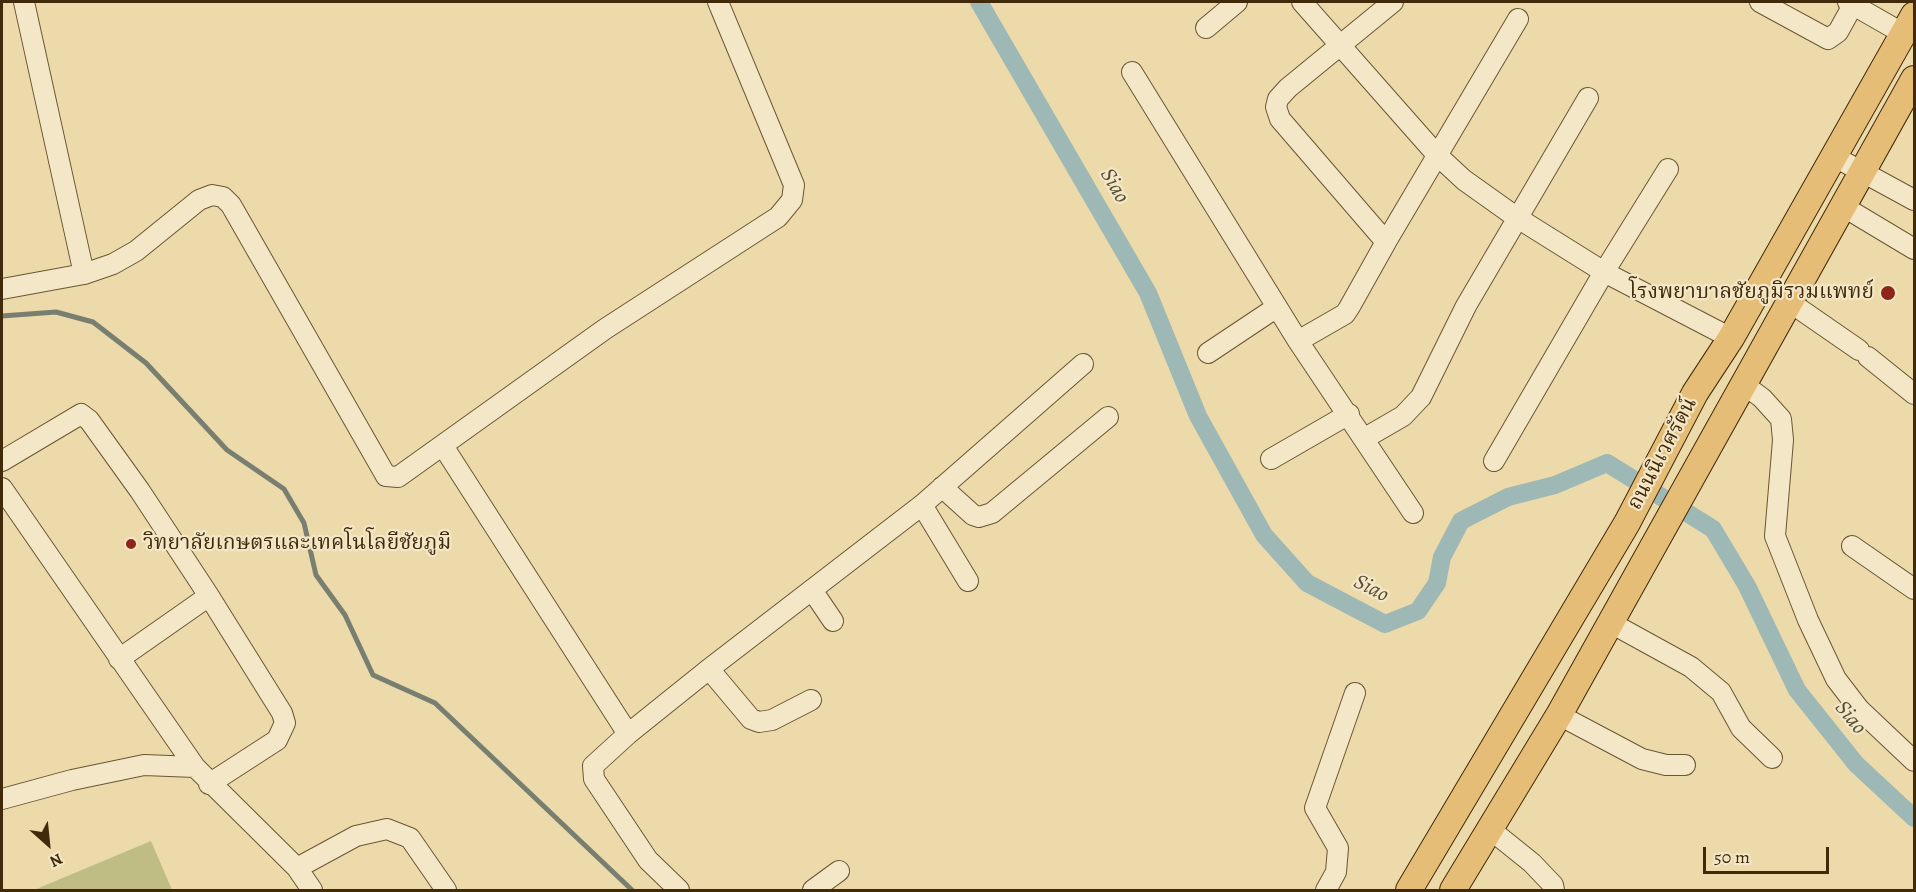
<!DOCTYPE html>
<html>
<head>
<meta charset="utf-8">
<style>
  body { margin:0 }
  #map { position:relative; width:1916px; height:892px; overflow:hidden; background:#ecdaab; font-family:Alegreya,serif }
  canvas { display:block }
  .frame { position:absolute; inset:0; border:3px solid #402a09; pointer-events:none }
  .north { position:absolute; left:18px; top:814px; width:60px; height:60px; -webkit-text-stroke:4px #f3e7c8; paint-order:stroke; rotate:153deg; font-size:16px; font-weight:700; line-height:24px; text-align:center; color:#402a09 }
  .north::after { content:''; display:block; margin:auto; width:21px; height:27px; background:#402a09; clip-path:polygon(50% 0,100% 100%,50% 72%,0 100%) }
  .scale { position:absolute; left:1703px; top:847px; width:126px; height:27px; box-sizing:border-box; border:3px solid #402a09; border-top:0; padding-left:8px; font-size:18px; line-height:21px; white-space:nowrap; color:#402a09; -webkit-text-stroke:4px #f3e7c8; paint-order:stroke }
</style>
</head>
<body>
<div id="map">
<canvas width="1916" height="892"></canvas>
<div class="frame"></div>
<div class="north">N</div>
<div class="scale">50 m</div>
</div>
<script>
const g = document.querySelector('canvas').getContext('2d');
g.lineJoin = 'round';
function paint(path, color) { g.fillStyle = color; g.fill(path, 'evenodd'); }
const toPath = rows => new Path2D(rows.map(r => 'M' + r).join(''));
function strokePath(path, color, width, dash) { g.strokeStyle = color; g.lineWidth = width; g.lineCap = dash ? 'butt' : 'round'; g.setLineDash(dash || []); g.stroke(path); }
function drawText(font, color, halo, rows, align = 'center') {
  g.font = font + ' Alegreya,"Noto Serif Thai",serif'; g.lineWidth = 4.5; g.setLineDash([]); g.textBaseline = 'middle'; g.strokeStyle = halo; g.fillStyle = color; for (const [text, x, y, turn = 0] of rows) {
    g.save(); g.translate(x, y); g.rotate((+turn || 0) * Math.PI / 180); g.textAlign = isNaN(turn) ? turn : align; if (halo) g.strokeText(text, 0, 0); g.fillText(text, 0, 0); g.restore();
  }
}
const green = toPath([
  [151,841,172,890,34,890]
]);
const stream = toPath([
  [2,316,56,312,93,322,146,363,227,450,284,489,304,523,316,575,345,615,373,675,435,703,632,890]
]);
const canal = toPath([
  [979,2,1148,293,1198,416,1264,535,1307,583,1385,624,1418,611,1437,583,1442,557,1461,521,1508,497,1555,485,1607,463,1713,529,1747,586,1797,690,1856,764,1914,818]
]);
const minor = toPath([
  [24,2,84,274],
  [1302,2,1437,155,1464,180,1516,217,1604,272,1731,338],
  [1760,2,1828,39,1838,32,1853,5],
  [1848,2,1904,34],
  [1206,28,1237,2],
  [1132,72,1298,341,1413,513],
  [1835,157,1914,200],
  [1844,207,1914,249],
  [1386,242,1280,119,1276,107,1278,99,1288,88,1393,2],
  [2,289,84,274,113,264,136,251,199,200,212,195,223,197,231,205,386,476,398,477,605,329,778,217,792,200,794,185,718,2],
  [1791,303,1859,350],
  [1298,341,1345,314,1349,308,1386,242,1518,19],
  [1208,353,1277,307],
  [1868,357,1914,394],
  [1743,384,1762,398,1781,419,1783,440,1775,536,1808,620,1836,679,1859,709,1914,761],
  [1365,438,1403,416,1421,397,1466,306,1588,98],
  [443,446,628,734],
  [1271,459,1349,414],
  [2,461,81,414,89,420,140,491,209,596,282,713,285,723,277,740,209,784],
  [1494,461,1604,272,1668,169],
  [942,487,973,515,979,517,992,513,1108,417],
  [2,488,195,767,297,868,312,890],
  [922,505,968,581],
  [1852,546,1914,589],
  [812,590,833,621],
  [1611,623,1691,667,1721,692,1741,728,1772,758],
  [119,659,209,596],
  [709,669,751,719,759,722,772,720,811,700],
  [1559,715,1642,759,1666,765,1685,765],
  [2,799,72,780,144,765,195,767],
  [1491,830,1532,863,1553,885,1554,890],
  [297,868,356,836,387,829,410,838,446,890],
  [679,890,648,860,594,779,593,766,628,734,709,669,922,505,1083,364],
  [813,890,839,871],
  [1326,890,1336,872,1338,848,1315,808,1355,693]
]);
const major = toPath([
  [1409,890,1627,523,1695,393,1731,338,1914,15],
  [1453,890,1559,715,1914,79]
]);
const markers = [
  [1888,293,8,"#8f2418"],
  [131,544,6,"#8f2418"]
];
const poiNames = [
  ["โรงพยาบาลชัยภูมิรวมแพทย์",1874,293],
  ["วิทยาลัยเกษตรและเทคโนโลยีชัยภูมิ",143,544,"left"]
];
const streetNames = [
  ["ถนนนิเวศรัตน์",1663,454,-62]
];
const waterNames = [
  ["Siao",1114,186,60],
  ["Siao",1371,589,27],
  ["Siao",1850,718,51]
];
paint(green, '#bfbd84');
strokePath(stream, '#787f70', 5);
strokePath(canal, '#9eb8b5', 18);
strokePath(minor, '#6b5632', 22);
strokePath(major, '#402a09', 28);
strokePath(minor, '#f3e7c8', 20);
strokePath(major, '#e6bd76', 26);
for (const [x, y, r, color] of markers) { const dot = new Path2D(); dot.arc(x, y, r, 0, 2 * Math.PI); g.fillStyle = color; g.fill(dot); strokePath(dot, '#f3e7c8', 2); }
drawText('21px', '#402a09', '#f3e7c8', poiNames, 'right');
drawText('21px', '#402a09', '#f3e7c8', streetNames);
drawText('italic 22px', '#584e34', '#f3e7c8', waterNames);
</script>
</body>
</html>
